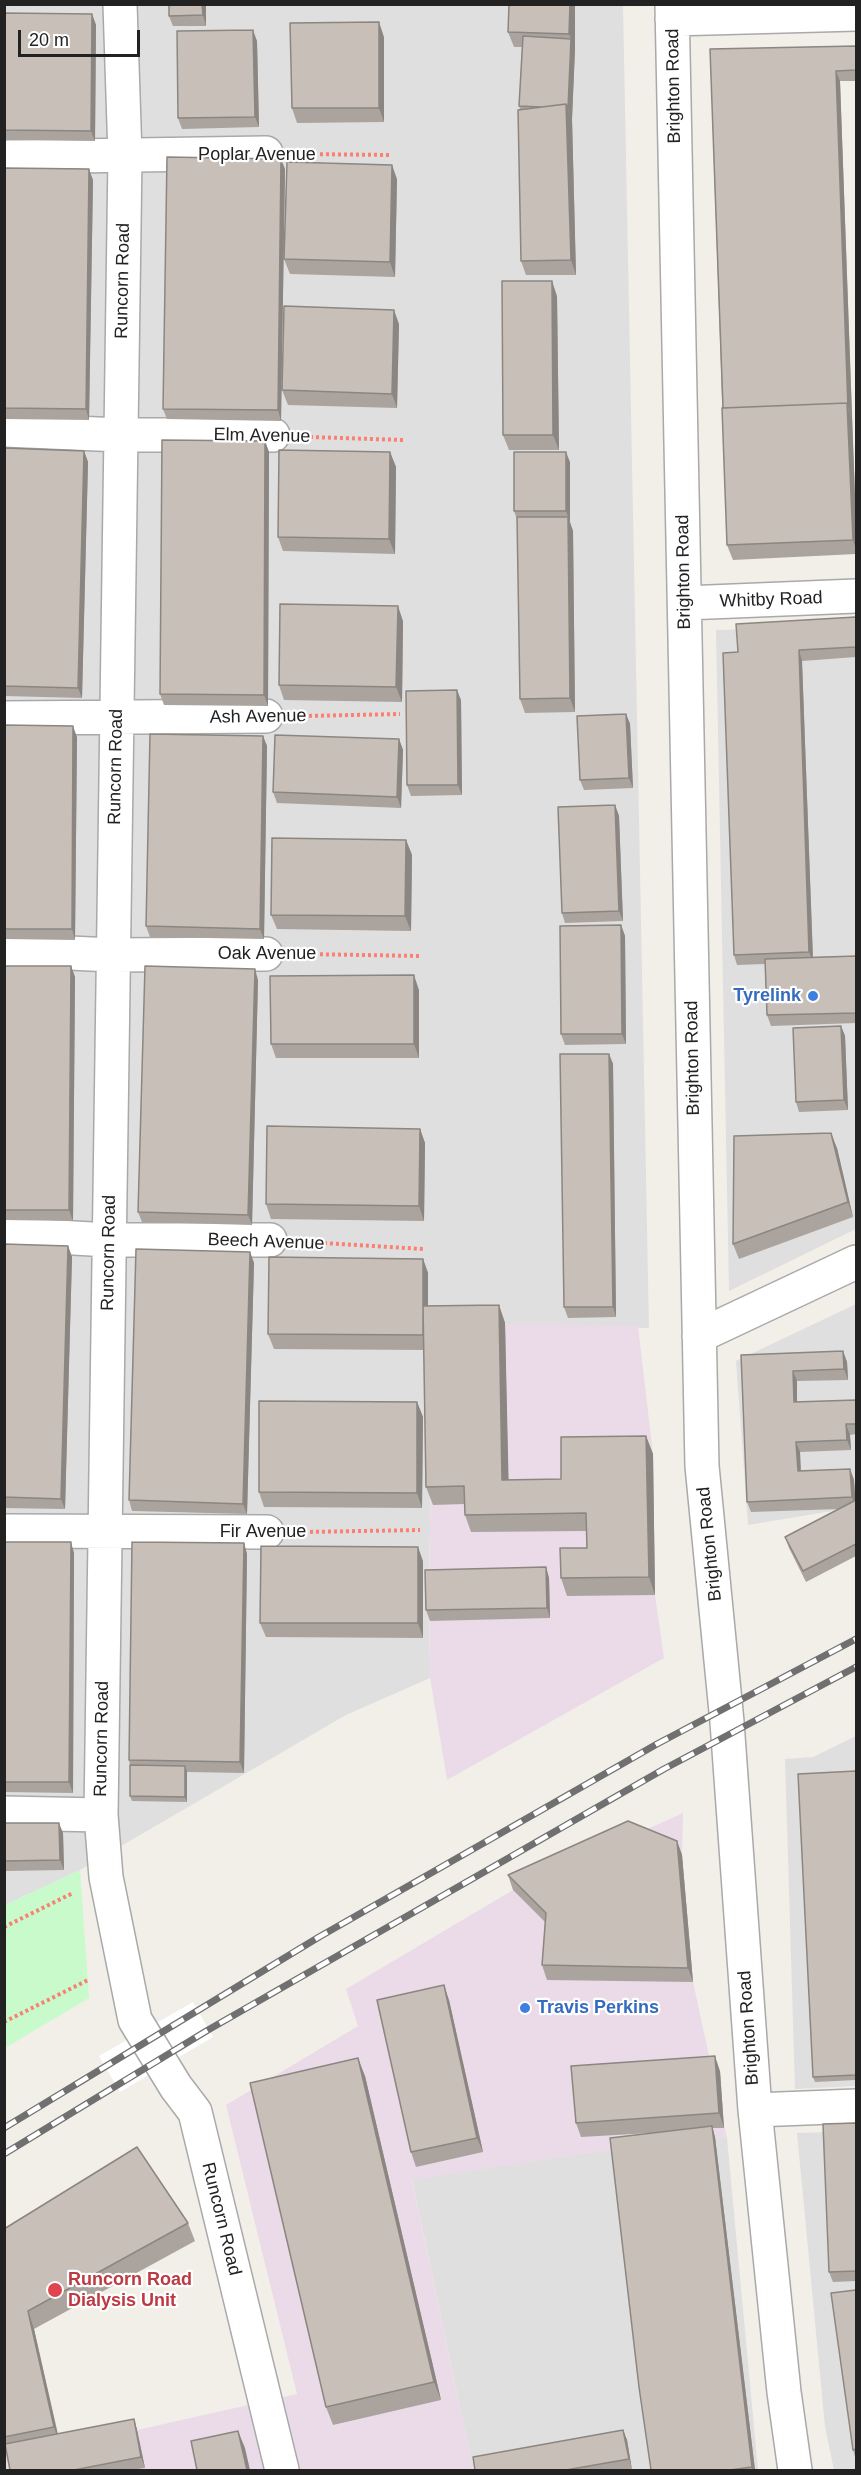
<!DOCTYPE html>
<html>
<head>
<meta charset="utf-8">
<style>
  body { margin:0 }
  #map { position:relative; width:861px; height:2475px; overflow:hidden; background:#f2efe9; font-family:Arial,sans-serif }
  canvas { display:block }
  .frame { position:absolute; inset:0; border:6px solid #222; pointer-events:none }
  .scale { position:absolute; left:18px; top:30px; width:122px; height:27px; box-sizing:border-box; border:3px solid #222; border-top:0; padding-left:8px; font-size:18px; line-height:21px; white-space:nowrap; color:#222; -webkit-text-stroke:4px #fff; paint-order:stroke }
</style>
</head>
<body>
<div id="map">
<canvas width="861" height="2475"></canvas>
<div class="frame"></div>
<div class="scale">20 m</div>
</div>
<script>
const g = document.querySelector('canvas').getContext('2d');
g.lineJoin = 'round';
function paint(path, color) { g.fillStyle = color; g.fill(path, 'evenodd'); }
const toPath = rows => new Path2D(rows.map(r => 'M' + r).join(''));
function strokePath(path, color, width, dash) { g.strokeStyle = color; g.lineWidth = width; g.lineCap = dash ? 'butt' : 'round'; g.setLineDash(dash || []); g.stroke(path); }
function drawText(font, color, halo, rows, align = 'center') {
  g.font = font + ' Arial,sans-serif'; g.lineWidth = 4.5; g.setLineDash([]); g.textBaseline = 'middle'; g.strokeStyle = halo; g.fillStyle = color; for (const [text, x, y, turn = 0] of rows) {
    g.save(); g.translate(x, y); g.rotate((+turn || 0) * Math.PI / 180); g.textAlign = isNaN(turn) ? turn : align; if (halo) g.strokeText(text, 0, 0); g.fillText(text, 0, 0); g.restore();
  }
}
const residential = toPath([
  [4,5,623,5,649,1328,434,1323,429,1580,430,1678,346,1715,80,1870,5,1905],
  [856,626,856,1229,729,1291,716,630],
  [856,1304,856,1507,748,1525,736,1361],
  [856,1736,856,2086,795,2089,785,1759,813,1757],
  [856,2131,856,2470,834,2470,825,2427,797,2133],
  [715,2137,727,2138,758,2470,473,2470,412,2179,614,2149]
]);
const industrial = toPath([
  [434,1323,638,1326,653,1454,655,1595,664,1658,447,1780,430,1678,429,1580],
  [683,1813,682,1855,693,1982,727,2138,715,2137,614,2149,412,2180,473,2470,5,2470,4,2456,137,2430,297,2394,226,2105,358,2026,346,1989,513,1890]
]);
const park = toPath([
  [80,1870,89,1998,5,2048,5,1905]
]);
const pier = toPath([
  [193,2002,213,2037,120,2092,99,2056]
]);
const path = toPath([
  [302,154,389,155],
  [310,437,403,440],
  [303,716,400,714],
  [302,954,420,956],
  [306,1242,423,1249],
  [304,1532,420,1530],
  [4,1927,73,1893],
  [4,2022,88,1980]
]);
const minor = toPath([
  [120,4,125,156,101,1815,106,1877,135,2020,176,2087,195,2112,282,2470],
  [672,4,702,1466,727,1722,755,2110,784,2392,795,2470],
  [672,19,856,14],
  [8,157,266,153],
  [5,430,121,435,273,435],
  [685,603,856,596],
  [4,718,266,716],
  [4,950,113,955,266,954],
  [4,1234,109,1240,270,1240],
  [699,1336,856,1262],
  [4,1531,267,1532],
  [4,1813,101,1815],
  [755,2110,856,2106]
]);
const rail = toPath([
  [4,2128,319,1937,657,1744,856,1639],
  [4,2154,208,2030,664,1769,856,1667]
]);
const wall = toPath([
  [9,4,41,4,41,6],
  [169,4,206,4,206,26,173,26,169,16],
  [509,4,575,4,575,49,572,119,576,275,526,275,521,261,520,109,519,106,522,47,514,47,508,32],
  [4,13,92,14,96,25,95,141,4,140],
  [384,37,384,122,297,123,292,108],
  [257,41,259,127,182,129,178,118],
  [856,46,856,81,840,81,856,522,856,554,733,560,727,545,710,49],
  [4,168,93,180,89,420,4,419],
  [285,169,281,421,167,419,163,409],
  [397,179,395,277,290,274,284,259],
  [557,296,559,450,509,450,503,435],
  [399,324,397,408,288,405,282,390],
  [265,441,269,452,268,706,164,705,160,694],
  [4,448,84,451,88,462,82,698,4,696],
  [390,452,396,467,395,554,283,551,278,537],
  [570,462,570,522,573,531,575,712,525,713,520,699,517,519,514,511],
  [856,617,856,657,802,661,813,957,856,956,856,1023,771,1026,767,1015,765,964,737,965,734,955,738,652],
  [403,621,402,702,284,700,279,685],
  [461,700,462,795,411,796,407,785],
  [626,714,630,724,633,788,584,790,580,780],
  [4,725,77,737,75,940,4,939],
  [263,736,267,746,264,939,150,937,146,926],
  [399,739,403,750,401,808,277,803,273,792],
  [615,805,619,816,623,921,565,923,562,913],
  [406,840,412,855,411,931,277,929,271,915],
  [621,925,625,936,626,1044,565,1045,561,1034],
  [4,966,71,966,75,977,73,1221,4,1220],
  [258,980,252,1225,142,1222,138,1212],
  [419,990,419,1058,276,1058,271,1044],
  [841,1026,845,1036,848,1110,799,1112,796,1102],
  [609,1054,613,1064,616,1317,568,1318,564,1307],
  [420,1129,425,1143,424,1221,271,1219,266,1204],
  [837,1148,853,1217,739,1259,733,1244],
  [4,1244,68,1246,72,1257,65,1509,4,1508],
  [250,1252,254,1263,247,1514,132,1511,129,1500],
  [423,1259,428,1273,428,1306,499,1305,505,1323,508,1480,561,1479,646,1436,653,1454,655,1595,567,1596,561,1578,587,1548,586,1531,471,1532,465,1515,464,1504,433,1505,426,1487,424,1350,274,1349,268,1334],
  [843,1351,847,1362,848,1380,797,1381,797,1402,856,1400,856,1434,850,1435,851,1450,800,1452,801,1471,850,1469,854,1480,855,1501,856,1500,856,1556,806,1582,789,1548,785,1537,840,1509,751,1512,747,1502,741,1355],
  [417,1402,423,1417,422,1508,264,1507,259,1492],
  [4,1542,74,1553,73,1793,4,1792],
  [244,1543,247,1554,244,1773,187,1772,187,1802,132,1801,130,1796,130,1765,129,1760],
  [423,1561,423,1638,266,1637,260,1623],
  [546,1567,549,1578,550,1618,430,1621,426,1610],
  [856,1771,856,2080,815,2082,813,2077],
  [4,1823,63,1833,64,1870,6,1871,4,1868],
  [677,1841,682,1855,693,1982,547,1980,542,1965,545,1922,513,1890,508,1875],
  [449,2000,483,2152,416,2167,411,2152],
  [720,2071,724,2128,712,2128,715,2137,755,2470,651,2470,668,2132,581,2137,576,2123],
  [365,2076,441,2400,333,2425,326,2407],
  [856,2123,856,2281,833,2282,829,2272],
  [188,2223,195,2241,34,2329,58,2434,134,2419,137,2430,145,2468,131,2470,10,2470,4,2443,4,2229],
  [856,2290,856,2460,853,2450],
  [623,2430,627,2440,632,2470,475,2470]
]);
const shadedWall = toPath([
  [202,4,206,4,206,26,203,15],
  [570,4,575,4,575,49,572,119,568,108,571,39,569,34],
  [92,14,96,25,95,141,91,131],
  [379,22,384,37,384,122,379,108],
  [253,30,257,41,259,127,255,117],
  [836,71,840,81,852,418,848,408],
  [566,104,572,119,576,275,571,260],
  [281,159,285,169,281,421,278,410],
  [392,165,397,179,395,277,390,262],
  [89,169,93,180,89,420,86,409],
  [552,281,557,296,559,450,553,435],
  [394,310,399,324,397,408,392,394],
  [847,403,852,418,856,522,856,550,853,540],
  [265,441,269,452,268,706,264,695],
  [84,451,88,462,82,698,78,688],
  [390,452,396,467,395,554,389,539],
  [566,452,570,462,570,522,566,511],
  [568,517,573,531,575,712,570,698],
  [398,606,403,621,402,702,396,687],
  [799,650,802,661,813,962,809,952],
  [457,690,461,700,462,795,458,785],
  [626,714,630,724,633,788,629,778],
  [73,726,77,737,75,940,72,929],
  [263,736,267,746,264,939,260,929],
  [399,739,403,750,401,808,397,797],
  [615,805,619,816,623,921,619,911],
  [406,840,412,855,411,931,405,916],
  [621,925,625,936,626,1044,622,1034],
  [71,966,75,977,73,1221,69,1210],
  [255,969,258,980,252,1225,248,1215],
  [414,975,419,990,419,1058,414,1044],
  [841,1026,845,1036,848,1110,844,1100],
  [609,1054,613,1064,616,1317,613,1307],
  [420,1129,425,1143,424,1221,419,1206],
  [831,1133,837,1148,853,1217,848,1202],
  [68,1246,72,1257,65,1509,61,1499],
  [250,1252,254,1263,247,1514,243,1504],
  [423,1259,428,1273,428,1350,423,1335],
  [499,1305,505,1323,509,1498,502,1480],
  [843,1351,847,1362,848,1380,844,1369],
  [793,1371,797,1381,797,1413,794,1402],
  [417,1402,423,1417,422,1508,417,1493],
  [846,1424,850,1435,851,1450,847,1440],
  [646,1436,653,1454,655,1595,649,1577],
  [796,1442,800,1452,801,1482,798,1471],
  [850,1469,854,1480,856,1508,852,1497],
  [71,1542,74,1553,73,1793,69,1782],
  [244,1543,247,1554,244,1773,240,1762],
  [418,1547,423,1561,423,1638,418,1623],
  [546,1567,549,1578,550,1618,547,1608],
  [185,1766,187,1772,187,1802,185,1797],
  [59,1823,63,1833,64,1870,60,1860],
  [677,1841,682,1855,693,1982,688,1968],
  [444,1985,449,2000,483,2152,477,2138],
  [715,2056,720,2071,724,2128,719,2113],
  [358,2058,365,2076,441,2400,434,2382],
  [712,2126,715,2137,755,2470,753,2470,752,2467],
  [28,2311,34,2329,60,2445,54,2427],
  [134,2419,137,2430,145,2468,141,2457],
  [623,2430,627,2440,632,2470,629,2459],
  [238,2431,245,2448,250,2470,247,2470]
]);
const building = toPath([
  [169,4,202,4,203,15,169,16,169,4],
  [509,4,570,4,569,34,508,32,509,4],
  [4,13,92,14,91,131,4,130,4,13],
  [379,22,379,108,292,108,290,23,379,22],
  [253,30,255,117,178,118,177,31,253,30],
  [523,36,571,39,568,108,566,104,542,107,519,106,523,36],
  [856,46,856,70,836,71,848,408,847,403,723,408,710,49,856,46],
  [566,104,571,260,521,261,518,110,566,104],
  [167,157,281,159,278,410,163,409,167,157],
  [287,162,392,165,390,262,284,259,287,162],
  [4,168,89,169,86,409,4,408,4,168],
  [502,281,552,281,553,435,503,435,502,281],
  [284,306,394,310,392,394,282,390,284,306],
  [847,403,853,540,727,545,722,408,847,403],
  [162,440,265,441,264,695,160,694,162,440],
  [4,448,84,451,78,688,4,686,4,448],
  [279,450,390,452,389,539,278,537,279,450],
  [514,452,566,452,566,511,514,511,514,452],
  [517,517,568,517,570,698,520,699,517,517],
  [280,604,398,606,396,687,279,685,280,604],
  [856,617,856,647,799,650,809,952,734,955,723,653,738,652,736,624,856,617],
  [457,690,458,785,407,785,406,691,457,690],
  [626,714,629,778,580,780,577,716,626,714],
  [4,725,73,726,72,929,4,929,4,725],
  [150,734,263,736,260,929,146,926,150,734],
  [275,735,399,739,397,797,273,792,275,735],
  [615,805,619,911,562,913,558,807,615,805],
  [272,838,406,840,405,916,271,915,272,838],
  [621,925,622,1034,561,1034,560,926,621,925],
  [856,956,856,1013,767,1015,765,959,856,956],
  [4,966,71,966,69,1210,4,1210,4,966],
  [145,966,255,969,248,1215,138,1212,145,966],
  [414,975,414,1044,271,1044,270,976,414,975],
  [841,1026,844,1100,796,1102,793,1028,841,1026],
  [560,1054,609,1054,613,1307,564,1307,560,1054],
  [267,1126,420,1129,419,1206,266,1204,267,1126],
  [831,1133,848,1202,733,1244,734,1136,831,1133],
  [4,1244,68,1246,61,1499,4,1497,4,1244],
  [136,1249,250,1252,243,1504,129,1500,136,1249],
  [269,1257,423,1259,423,1335,268,1334,269,1257],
  [499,1305,502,1480,561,1479,561,1437,646,1436,649,1577,561,1578,560,1548,587,1548,586,1513,465,1515,464,1486,426,1487,423,1306,499,1305],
  [843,1351,844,1369,793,1371,794,1402,856,1400,856,1424,846,1424,847,1440,796,1442,798,1471,850,1469,852,1497,747,1502,741,1355,843,1351],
  [259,1401,417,1402,417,1493,259,1492,259,1401],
  [856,1500,856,1544,803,1571,785,1537,856,1500],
  [4,1542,71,1542,69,1782,4,1782,4,1542],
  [132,1542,244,1543,240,1762,129,1760,132,1542],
  [261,1546,418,1547,418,1623,260,1623,261,1546],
  [546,1567,547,1608,426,1610,425,1570,546,1567],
  [130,1765,185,1766,185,1797,130,1796,130,1765],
  [856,1771,856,2075,813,2077,798,1774,856,1771],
  [628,1821,677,1841,688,1968,542,1965,546,1913,508,1875,628,1821],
  [4,1823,59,1823,60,1860,4,1861,4,1823],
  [444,1985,477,2138,411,2152,377,2000,444,1985],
  [715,2056,719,2113,576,2123,571,2066,715,2056],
  [358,2058,434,2382,326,2407,250,2083,358,2058],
  [856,2123,856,2271,829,2272,823,2124,856,2123],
  [712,2126,752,2467,730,2470,651,2470,639,2387,610,2138,712,2126],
  [137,2147,188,2223,28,2311,54,2427,4,2437,4,2229,137,2147],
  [856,2290,856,2449,853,2450,831,2293,856,2290],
  [134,2419,141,2457,74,2470,10,2470,5,2444,134,2419],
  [623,2430,629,2459,566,2470,475,2470,473,2457,623,2430],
  [238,2431,247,2470,197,2470,191,2441,238,2431]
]);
const markers = [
  [813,996,6,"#3f7fe0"],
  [525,2008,6,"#3f7fe0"],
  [55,2290,8,"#e0444e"]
];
const streetNames = [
  ["Brighton Road",674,86,-91],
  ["Poplar Avenue",257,155],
  ["Runcorn Road",123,281,-89],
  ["Elm Avenue",262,436,1],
  ["Brighton Road",684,572,-91],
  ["Whitby Road",771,600,-2],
  ["Ash Avenue",258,717,-1],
  ["Runcorn Road",116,767,-89],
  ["Oak Avenue",267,954],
  ["Brighton Road",693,1058,-91],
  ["Beech Avenue",266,1242,2],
  ["Runcorn Road",109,1253,-89],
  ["Fir Avenue",263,1532],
  ["Brighton Road",710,1544,-96],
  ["Runcorn Road",102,1739,-89],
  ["Brighton Road",749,2028,-94],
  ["Runcorn Road",221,2219,76]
];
const shopNames = [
  ["Tyrelink",801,996],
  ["Travis Perkins",537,2008,"left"]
];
const healthNames = [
  ["Runcorn Road",68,2280],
  ["Dialysis Unit",68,2301]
];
paint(residential, '#e0dfdf');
paint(industrial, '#ebdbe8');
paint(park, '#c8facc');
paint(pier, '#fff');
strokePath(minor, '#a9a9a9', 36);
strokePath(path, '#fa8072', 4, [3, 3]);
strokePath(minor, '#fff', 33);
strokePath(rail, '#707070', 7);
strokePath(rail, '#fff', 4.5, [14]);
paint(wall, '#aba49e');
paint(shadedWall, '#8b8681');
paint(building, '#c7bfb8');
strokePath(building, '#8b8681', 1.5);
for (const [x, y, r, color] of markers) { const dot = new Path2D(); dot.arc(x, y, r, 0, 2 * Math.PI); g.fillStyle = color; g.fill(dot); strokePath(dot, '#fff', 2); }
drawText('18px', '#222', '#fff', streetNames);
drawText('bold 18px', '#366cbe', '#fff', shopNames, 'right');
drawText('bold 18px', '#be3a42', '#fff', healthNames, 'left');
</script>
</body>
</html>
